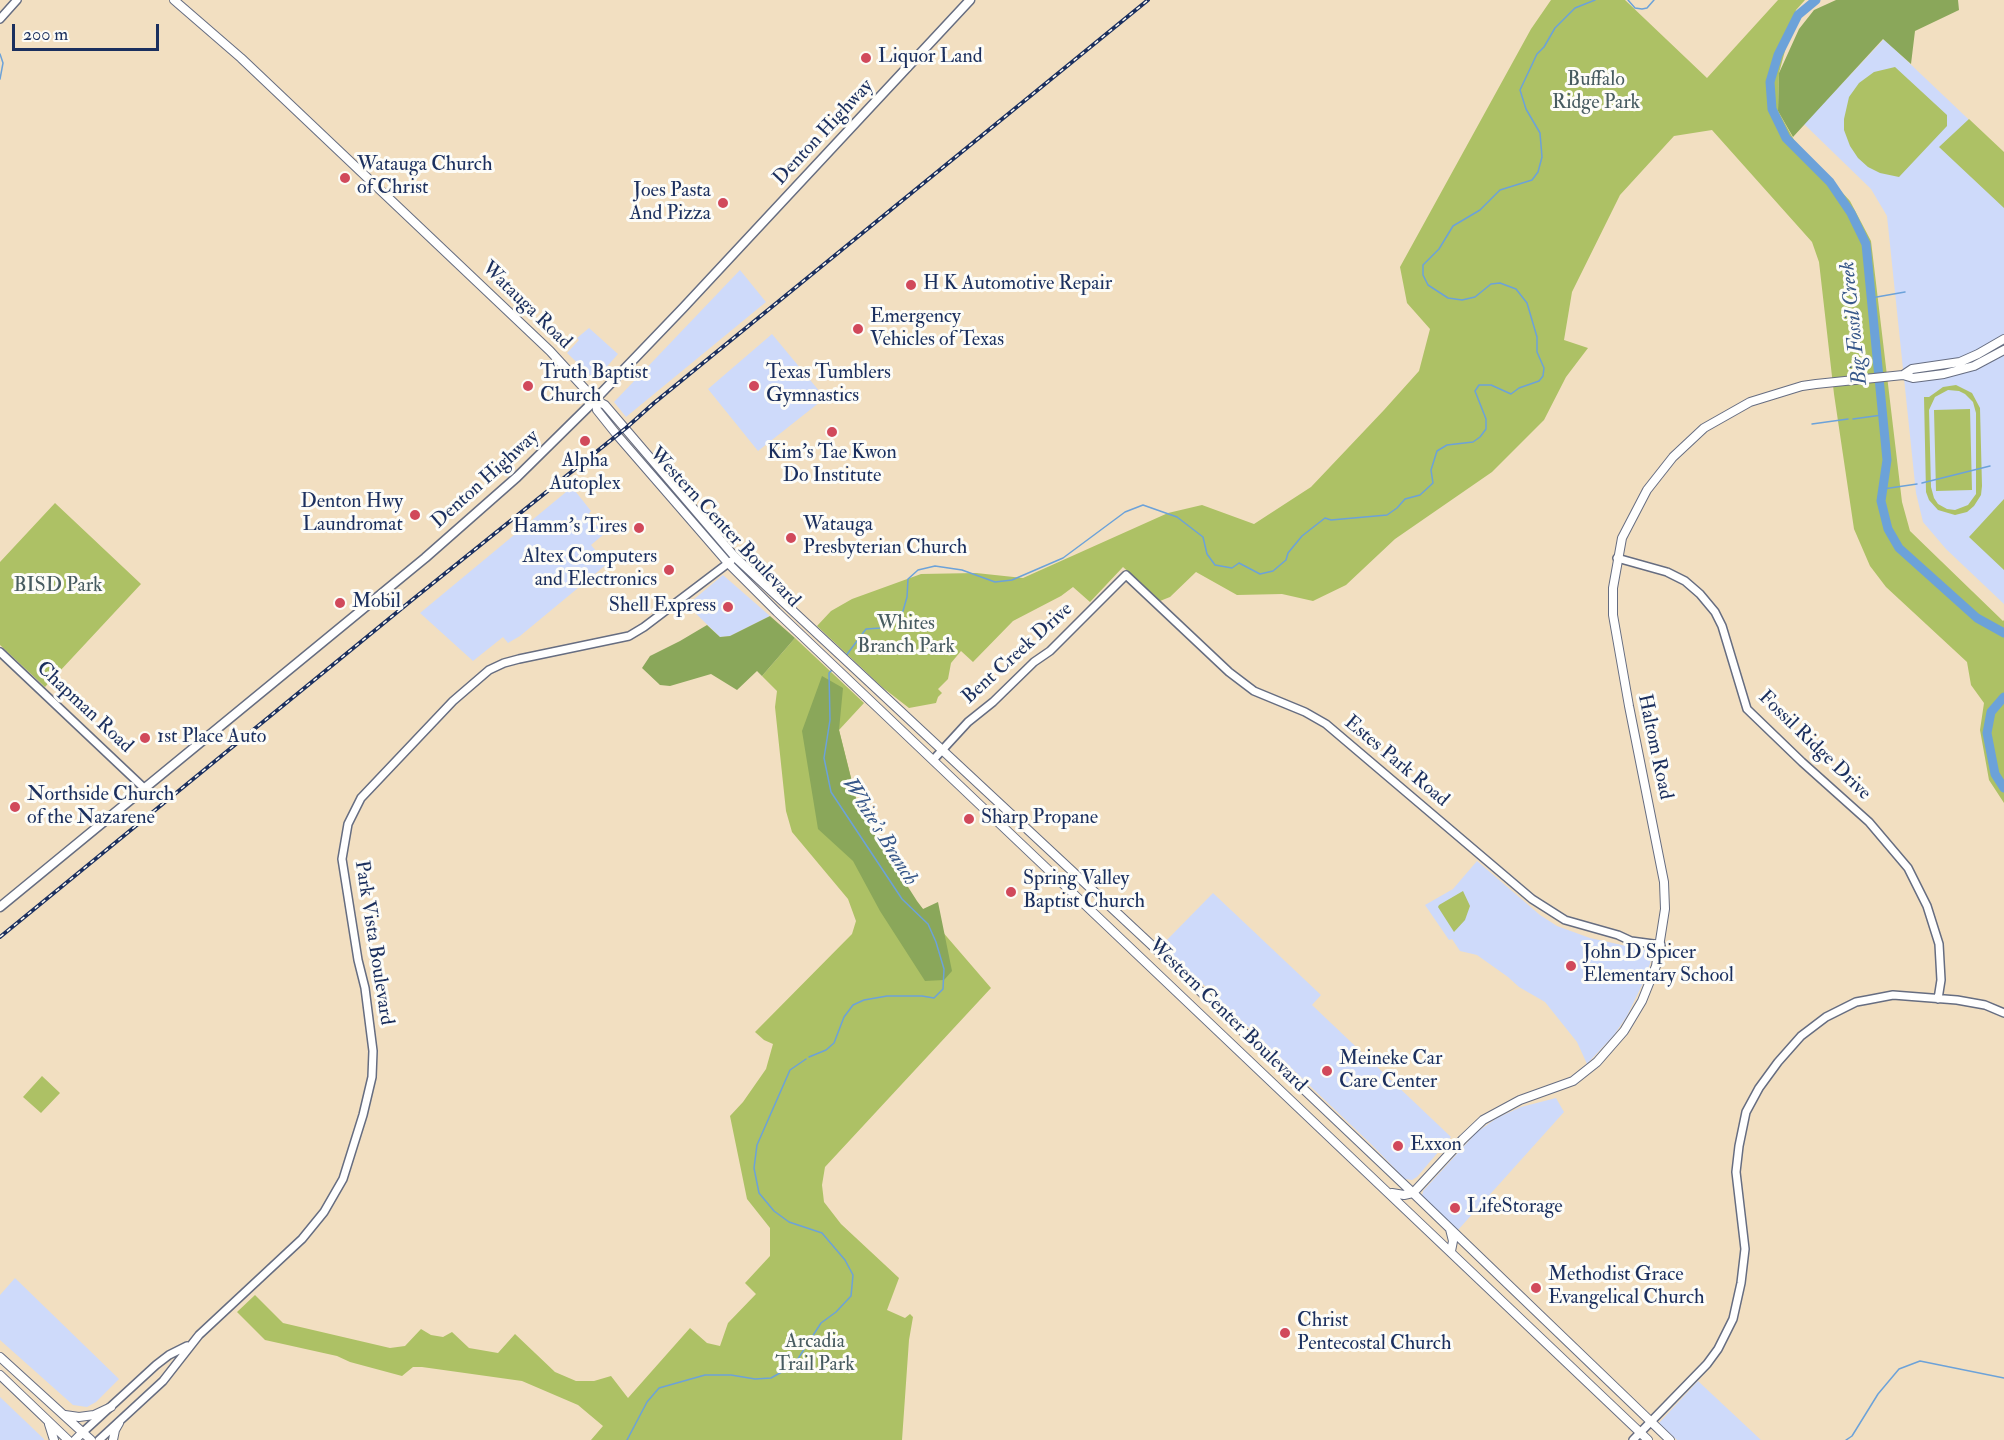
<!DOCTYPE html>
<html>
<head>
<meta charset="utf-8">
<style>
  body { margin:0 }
  #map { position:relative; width:2004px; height:1440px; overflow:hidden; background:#f2dfc1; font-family:"IM FELL Double Pica",serif }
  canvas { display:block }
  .scale { position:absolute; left:12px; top:24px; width:147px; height:27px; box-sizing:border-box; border:3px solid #1b2f5e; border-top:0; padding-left:8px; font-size:18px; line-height:21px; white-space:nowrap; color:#1b2f5e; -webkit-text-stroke:4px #fdfcf7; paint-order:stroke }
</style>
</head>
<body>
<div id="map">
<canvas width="2004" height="1440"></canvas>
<div class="scale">200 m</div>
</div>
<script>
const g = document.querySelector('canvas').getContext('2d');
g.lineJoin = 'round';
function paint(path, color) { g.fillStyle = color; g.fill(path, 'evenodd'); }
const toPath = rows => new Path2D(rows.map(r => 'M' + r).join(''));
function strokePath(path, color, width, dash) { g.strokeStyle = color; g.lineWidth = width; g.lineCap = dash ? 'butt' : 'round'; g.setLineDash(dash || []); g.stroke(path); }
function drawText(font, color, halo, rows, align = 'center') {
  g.font = font + ' "IM FELL Double Pica",serif'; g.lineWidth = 6; g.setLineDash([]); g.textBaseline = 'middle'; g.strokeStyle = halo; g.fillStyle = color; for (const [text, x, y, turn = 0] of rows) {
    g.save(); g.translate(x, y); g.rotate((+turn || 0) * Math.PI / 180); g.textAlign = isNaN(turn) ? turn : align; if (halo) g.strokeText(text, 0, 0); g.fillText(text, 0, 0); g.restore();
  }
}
const built = toPath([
  [1884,39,2004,153,2004,604,1946,549,1923,522,1916,493,1887,216,1871,189,1804,124],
  [740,270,766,302,626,417,614,402],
  [589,328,618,354,595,380,567,353,579,340,577,338],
  [772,334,825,398,758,451,708,389],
  [572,487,591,511,588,515,604,534,591,545,607,564,520,636,508,643,503,637,473,661,420,613],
  [723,575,770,616,730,636,720,637,687,605],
  [1477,861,1540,915,1557,926,1590,938,1649,951,1653,955,1644,981,1627,1016,1614,1035,1587,1064,1577,1042,1545,1002,1519,987,1508,977,1477,955,1460,951,1452,939,1449,940,1425,905,1453,889],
  [1213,893,1321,995,1312,1005,1451,1137,1417,1177,1412,1180,1405,1179,1372,1145,1162,945],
  [1556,1098,1564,1112,1458,1230,1422,1197,1423,1191,1477,1132,1497,1118,1521,1107],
  [15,1278,119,1379,96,1402,87,1407,73,1405,0,1340,0,1295],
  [1698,1381,1761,1440,1677,1440,1659,1423],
  [0,1397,44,1439,44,1440,0,1440]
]);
const green = toPath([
  [1551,0,1625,0,1707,78,1778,0,1805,0,1796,10,1779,73,1778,111,1794,140,1850,201,1871,241,1902,502,1910,531,2003,621,2004,620,2004,803,1989,780,1980,730,1984,703,1971,685,1967,662,1886,587,1870,566,1854,529,1834,394,1819,262,1812,242,1712,130,1674,136,1620,195,1572,292,1564,340,1588,348,1566,377,1544,420,1492,472,1395,539,1346,585,1313,601,1282,594,1237,595,1196,572,1170,597,1160,601,1123,567,1090,602,1073,587,1061,596,1013,621,973,662,961,651,951,663,948,679,938,689,942,693,938,697,936,703,909,708,882,687,817,626,831,611,852,599,921,574,976,573,1023,578,1168,513,1202,505,1254,524,1311,487,1384,410,1419,371,1430,329,1407,303,1400,267,1531,29],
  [1895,67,1947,115,1947,126,1899,177,1880,173,1868,167,1858,158,1850,146,1844,130,1844,119,1849,97,1859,83,1874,72],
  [1969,119,2004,152,2004,208,1939,147],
  [1956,385,1972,393,1980,408,1982,486,1981,495,1974,506,1967,512,1955,515,1938,510,1929,500,1926,492,1924,397,1929,397,1943,387],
  [1948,390,1959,391,1965,394,1973,402,1976,413,1976,494,1968,505,1955,510,1947,509,1938,504,1934,498,1931,487,1929,410,1935,397],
  [1970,409,1972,490,1936,491,1934,410],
  [2004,499,2004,570,1969,537],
  [55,503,141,584,45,687,0,645,0,562],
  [795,638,864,703,839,730,859,810,916,901,991,988,825,1167,822,1185,824,1202,841,1224,899,1278,887,1310,905,1318,910,1314,913,1317,909,1340,902,1440,591,1440,603,1426,578,1405,522,1381,422,1367,413,1367,402,1376,350,1362,337,1356,265,1340,237,1312,255,1295,283,1323,390,1348,405,1346,421,1329,431,1335,443,1337,452,1332,469,1348,498,1353,515,1334,555,1372,576,1381,594,1381,611,1376,628,1398,690,1328,707,1343,720,1346,728,1323,756,1294,745,1283,770,1256,770,1228,747,1199,730,1116,743,1102,766,1069,773,1044,764,1040,755,1032,852,934,856,921,848,899,792,832,786,811,775,707,777,691,762,676],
  [1463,891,1470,906,1465,920,1454,932,1438,907,1439,905],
  [42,1076,60,1093,41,1113,23,1097]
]);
const forest = toPath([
  [1836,0,1958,0,1959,10,1915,31,1911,64,1883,39,1793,137,1778,111,1779,73,1799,29,1814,10],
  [770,616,795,638,762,676,757,671,737,690,711,674,670,686,660,685,642,668,650,656,680,641,707,625,720,637,730,636],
  [822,676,843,688,839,730,859,810,917,901,923,909,938,902,952,971,944,980,925,981,880,911,853,861,818,829,802,731]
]);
const stream = toPath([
  [1628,0,1635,8,1642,9,1647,8,1654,0],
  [0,54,3,63,0,79],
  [1871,298,1905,292],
  [1853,419,1882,415],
  [1812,424,1848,419],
  [1922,483,1990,466],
  [1883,489,1917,484],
  [845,657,866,629,881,628,903,611,907,597,908,579,918,570,935,566,962,570,995,582,1012,580,1063,558,1125,512,1143,505,1177,517,1203,537,1207,554,1215,565,1232,568,1239,563,1260,574,1273,571,1286,560,1288,553,1302,536,1325,518,1331,520,1387,515,1397,508,1405,499,1420,495,1433,483,1431,470,1437,451,1447,445,1473,442,1480,437,1486,429,1486,419,1475,391,1479,385,1491,385,1511,394,1519,388,1539,381,1543,376,1544,368,1537,352,1537,337,1527,303,1516,289,1500,283,1491,284,1475,297,1462,300,1448,298,1428,285,1423,275,1423,265,1439,249,1453,226,1480,210,1500,190,1532,180,1538,172,1542,157,1540,133,1526,109,1520,90,1537,54,1544,47,1555,28,1575,8,1595,0],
  [809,1057,826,1050,834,1043,844,1017,853,1005,864,1000,887,996,922,996,934,998,943,989,944,969,936,942,928,924,902,899,831,792,824,758,830,720,829,673,833,669],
  [627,1440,647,1402,659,1388,705,1375,731,1375,755,1379,771,1378,794,1365,821,1323,836,1312,851,1296,853,1275,845,1260,822,1233,789,1222,774,1211,759,1193,754,1168,757,1145,790,1070,806,1059],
  [1846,1440,1852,1436,1878,1394,1899,1369,1920,1361,2004,1378]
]);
const river = toPath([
  [1816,0,1798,15,1778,55,1770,82,1772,109,1786,138,1830,182,1851,213,1866,244,1887,460,1881,501,1888,529,1899,548,1977,618,2004,633],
  [2004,697,1991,712,1987,733,1995,774,2004,788]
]);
const tertiary = toPath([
  [0,19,17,0],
  [1617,558,1667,572,1685,581,1700,594,1715,612,1722,626,1747,709,1802,762,1869,822,1908,868,1927,906,1939,944,1941,980,1938,999],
  [0,652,145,789],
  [934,759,968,722,993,702,1034,662,1050,651,1126,575,1229,672,1254,691,1305,712,1326,724,1532,899,1565,920,1618,935,1631,941,1661,945],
  [83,1432,156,1365,169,1355,187,1346],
  [99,1440,163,1381,199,1335,302,1239,324,1212,343,1179,363,1115,372,1077,373,1051,365,988,358,960,342,859,348,824,361,798,453,701,489,670,504,663,519,659,629,636,644,627,731,561],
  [1633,1440,1707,1364,1718,1349,1733,1319,1741,1283,1745,1249,1736,1172,1739,1146,1746,1112,1759,1088,1778,1062,1801,1036,1826,1017,1856,1002,1867,1000,1893,995,1957,1000,1985,1005,2004,1013]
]);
const secondary = toPath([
  [174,0,241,58,550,351,595,400,605,405,735,557,1159,952,1413,1193,1670,1440],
  [1903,375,1912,369,1960,362,1978,354,2004,339],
  [595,400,597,410,617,435,728,563,777,612,1648,1440],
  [1392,1193,1404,1195,1413,1193],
  [1413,1193,1463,1139,1483,1120,1520,1100,1573,1081,1597,1062,1624,1031,1642,1001,1656,966,1665,909,1664,882,1629,706,1613,615,1613,588,1622,538,1647,490,1673,457,1704,428,1750,402,1802,386,1816,384,1903,375,1913,378,1944,374,1974,366,2004,350],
  [1450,1229,1453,1241,1451,1251],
  [0,1357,91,1440],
  [0,1375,68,1440],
  [65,1415,79,1417,94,1415,111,1407],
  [49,1424,54,1440],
  [75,1440,83,1432],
  [113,1440,115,1430,119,1423]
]);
const primary = toPath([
  [0,907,425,558,517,477,587,408,683,308,970,0]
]);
const rail = toPath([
  [0,937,412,600,626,428,654,403,1148,0]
]);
const markers = [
  [866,58,6,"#d1495b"],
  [345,178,6,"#d1495b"],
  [723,203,6,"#d1495b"],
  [911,285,6,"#d1495b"],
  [858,329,6,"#d1495b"],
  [528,386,6,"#d1495b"],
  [754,386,6,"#d1495b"],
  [832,432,6,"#d1495b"],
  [585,441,6,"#d1495b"],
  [415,515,6,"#d1495b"],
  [639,528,6,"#d1495b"],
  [791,538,6,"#d1495b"],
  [669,570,6,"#d1495b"],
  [340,603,6,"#d1495b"],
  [728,607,6,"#d1495b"],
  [145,738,6,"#d1495b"],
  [15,807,6,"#d1495b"],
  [969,819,6,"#d1495b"],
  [1011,892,6,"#d1495b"],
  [1571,966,6,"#d1495b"],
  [1327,1071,6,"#d1495b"],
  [1398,1146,6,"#d1495b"],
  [1455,1208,6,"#d1495b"],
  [1536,1288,6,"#d1495b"],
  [1285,1333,6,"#d1495b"]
];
const poiNames = [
  ["Liquor Land",878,58],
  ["Watauga Church",357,166],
  ["of Christ",357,189],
  ["Joes Pasta",711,192,"right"],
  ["And Pizza",711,215,"right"],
  ["H K Automotive Repair",923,285],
  ["Emergency",870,318],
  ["Vehicles of Texas",870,341],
  ["Truth Baptist",540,374],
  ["Church",540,397],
  ["Texas Tumblers",766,374],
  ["Gymnastics",766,397],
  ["Kim's Tae Kwon",832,454,"center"],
  ["Do Institute",832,477,"center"],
  ["Alpha",585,462,"center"],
  ["Autoplex",585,485,"center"],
  ["Denton Hwy",403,503,"right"],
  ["Laundromat",403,526,"right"],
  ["Watauga",803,526],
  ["Presbyterian Church",803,549],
  ["Hamm's Tires",627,528,"right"],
  ["Altex Computers",657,558,"right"],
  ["and Electronics",657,581,"right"],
  ["Mobil",352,603],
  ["Shell Express",716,607,"right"],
  ["1st Place Auto",157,738],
  ["Northside Church",27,796],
  ["of the Nazarene",27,819],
  ["Sharp Propane",981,819],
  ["Spring Valley",1023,880],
  ["Baptist Church",1023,903],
  ["John D Spicer",1583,954],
  ["Elementary School",1583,977],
  ["Meineke Car",1339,1060],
  ["Care Center",1339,1083],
  ["Exxon",1410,1146],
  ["LifeStorage",1467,1208],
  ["Methodist Grace",1548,1276],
  ["Evangelical Church",1548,1299],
  ["Christ",1297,1322],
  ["Pentecostal Church",1297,1345]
];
const parkNames = [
  ["Buffalo",1596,81],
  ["Ridge Park",1596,104],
  ["BISD Park",58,587],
  ["Whites",906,625],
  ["Branch Park",906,648],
  ["Arcadia",815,1343],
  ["Trail Park",815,1366]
];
const streetNames = [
  ["Denton Highway",824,133,-47],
  ["Watauga Road",526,306,44],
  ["Denton Highway",486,480,-42],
  ["Western Center Boulevard",724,528,47],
  ["Bent Creek Drive",1018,654,-42],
  ["Chapman Road",84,708,43],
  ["Fossil Ridge Drive",1814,746,44],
  ["Haltom Road",1654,747,78],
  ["Estes Park Road",1396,762,40],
  ["Park Vista Boulevard",373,943,81],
  ["Western Center Boulevard",1227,1016,44]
];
const waterNames = [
  ["Big Fossil Creek",1855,323,-96],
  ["White's Branch",879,832,58]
];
paint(built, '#cedafa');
paint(green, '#adc165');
paint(forest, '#8aa75a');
strokePath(stream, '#6ca2d9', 1.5);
strokePath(river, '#6ca2d9', 9);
strokePath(tertiary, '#666d81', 10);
strokePath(secondary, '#666d81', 10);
strokePath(primary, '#666d81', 11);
strokePath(tertiary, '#fff', 7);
strokePath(secondary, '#fff', 8);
strokePath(primary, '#fff', 8);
strokePath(rail, '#1b2f5e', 4);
strokePath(rail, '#fdfcf7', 1.5, [4.5]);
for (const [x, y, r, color] of markers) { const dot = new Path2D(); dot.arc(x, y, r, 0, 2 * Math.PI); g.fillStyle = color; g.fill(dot); strokePath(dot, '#fdfcf7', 2); }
drawText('20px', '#1b2f5e', '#fdfcf7', poiNames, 'left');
drawText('20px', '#475b60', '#fdfcf7', parkNames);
drawText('20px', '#1b2f5e', '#fdfcf7', streetNames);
drawText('italic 21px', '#375789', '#fdfcf7', waterNames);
</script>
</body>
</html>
